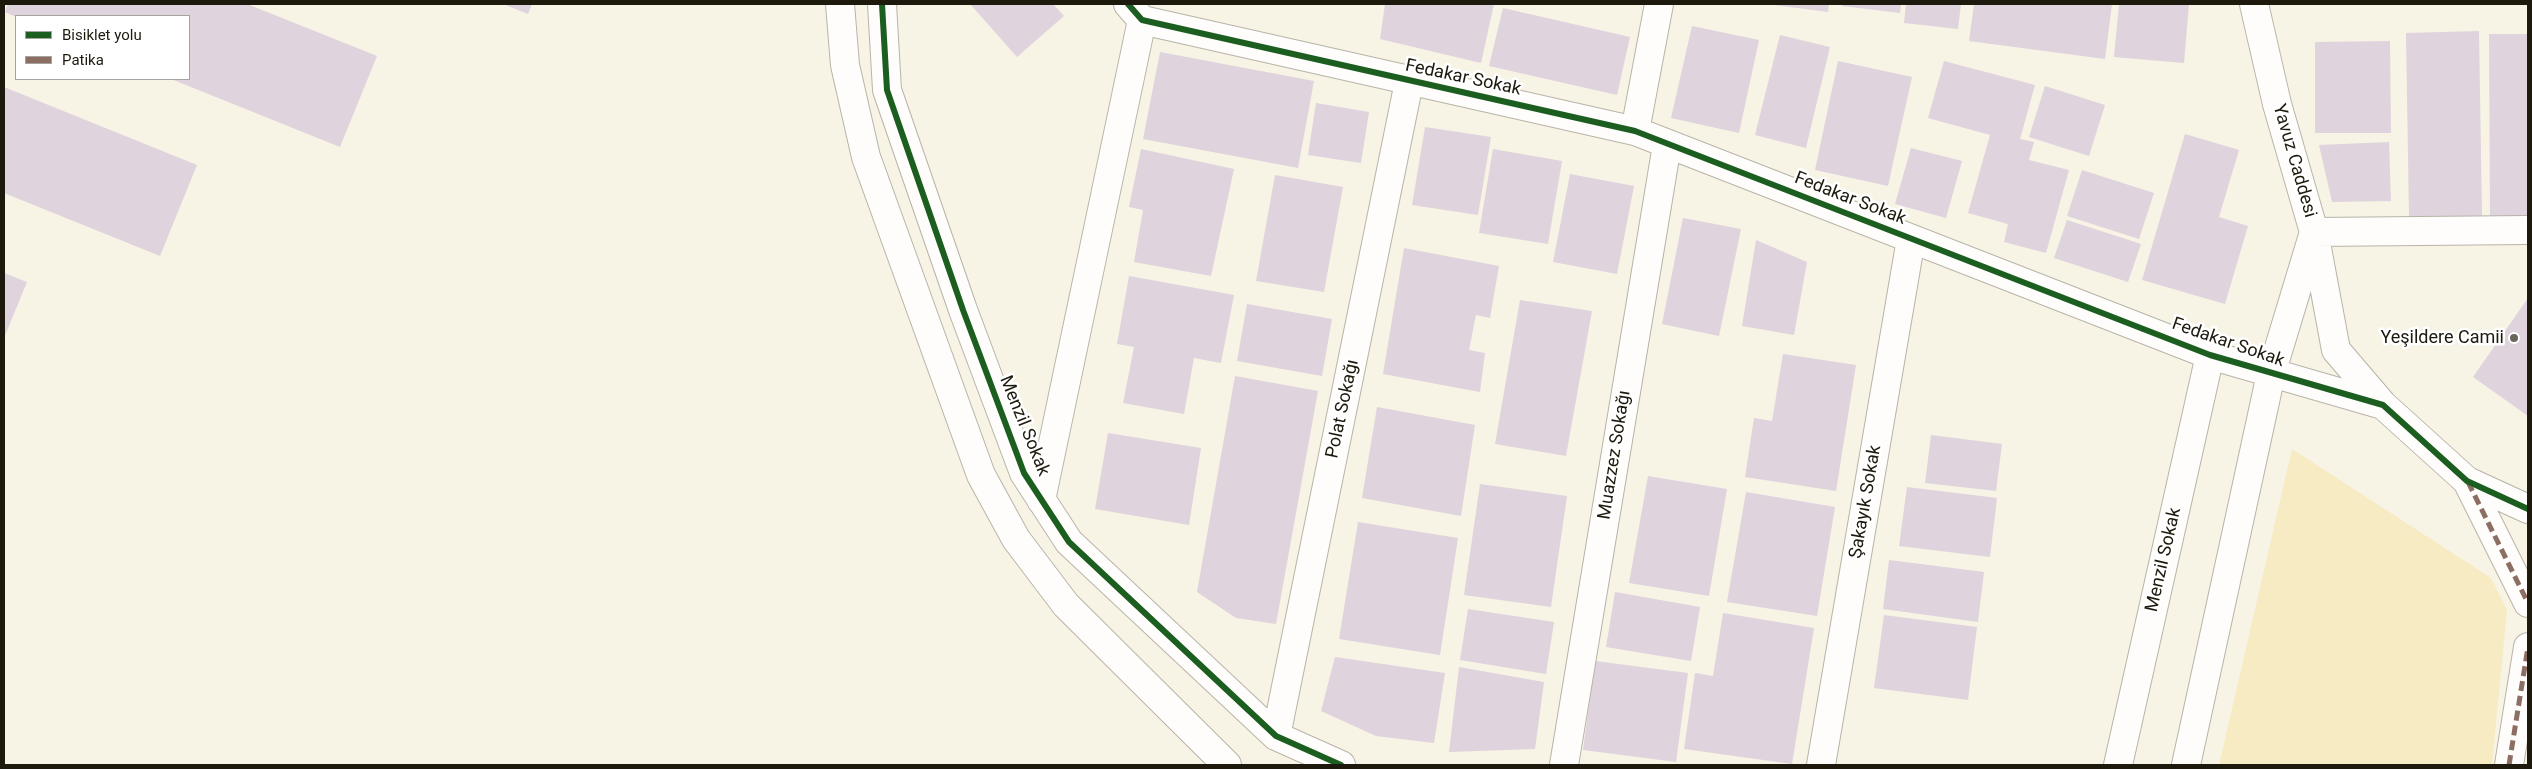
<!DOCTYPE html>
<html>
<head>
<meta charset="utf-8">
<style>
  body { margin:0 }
  #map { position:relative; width:2532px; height:769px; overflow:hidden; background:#f7f3e5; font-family:Roboto,sans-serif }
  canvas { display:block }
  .frame { position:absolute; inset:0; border:5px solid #1d190d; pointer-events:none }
  .legend { position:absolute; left:15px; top:15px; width:175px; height:65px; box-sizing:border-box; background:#fff; border:1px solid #a5a39e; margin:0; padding:6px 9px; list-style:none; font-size:15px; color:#1d190d }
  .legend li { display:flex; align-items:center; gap:10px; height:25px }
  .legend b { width:25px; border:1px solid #a5a39e }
</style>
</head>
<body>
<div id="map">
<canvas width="2532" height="769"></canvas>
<div class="frame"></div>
<ul class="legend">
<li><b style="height:6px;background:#1b5e20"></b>Bisiklet yolu</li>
<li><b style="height:6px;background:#8d6e63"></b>Patika</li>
</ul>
</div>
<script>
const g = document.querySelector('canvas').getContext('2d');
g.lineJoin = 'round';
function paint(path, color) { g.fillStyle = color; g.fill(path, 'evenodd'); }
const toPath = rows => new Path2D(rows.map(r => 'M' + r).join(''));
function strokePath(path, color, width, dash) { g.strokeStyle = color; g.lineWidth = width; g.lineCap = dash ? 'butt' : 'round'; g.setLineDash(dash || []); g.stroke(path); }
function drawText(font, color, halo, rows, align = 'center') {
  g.font = font + ' Roboto,sans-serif'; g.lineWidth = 5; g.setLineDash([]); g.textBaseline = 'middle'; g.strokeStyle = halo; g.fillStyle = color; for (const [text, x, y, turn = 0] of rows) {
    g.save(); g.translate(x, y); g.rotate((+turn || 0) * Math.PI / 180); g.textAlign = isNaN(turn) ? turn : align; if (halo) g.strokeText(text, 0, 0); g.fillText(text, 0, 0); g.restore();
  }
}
const green = toPath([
  [2292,449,2491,578,2507,610,2492,765,2219,765]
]);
const building = toPath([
  [8,4,247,4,377,56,340,147,171,79,189,79,189,16,16,17,5,12],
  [503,4,532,4,528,14],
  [970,4,1053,4,1064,16,1017,57],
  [1385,4,1494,4,1481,63,1380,39],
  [1767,4,1829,4,1828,12],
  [1843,4,1901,4,1900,13,1842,6],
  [1906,4,1961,4,1958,29,1904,23],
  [1974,4,2112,4,2105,59,1969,41],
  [2119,4,2189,4,2184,63,2114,57],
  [1503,8,1630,37,1617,95,1489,66],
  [1692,26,1759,40,1739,133,1671,118],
  [2479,31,2482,217,2409,218,2406,33],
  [2489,34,2528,34,2528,219,2490,219],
  [1780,35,1830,47,1806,148,1755,135],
  [2390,41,2391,133,2315,133,2315,42],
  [1160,52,1314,81,1298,168,1143,139],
  [1838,61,1912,77,1888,186,1815,170],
  [1944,61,2035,85,2020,139,2034,142,2029,160,2069,170,2046,253,2004,242,2008,224,1968,213,1990,135,1928,118],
  [2045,86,2105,105,2089,156,2029,137],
  [4,87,197,165,160,256,4,193],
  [1316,103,1369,112,1361,163,1308,155],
  [1425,127,1491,137,1478,215,1412,205],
  [2185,134,2239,150,2219,217,2248,226,2225,304,2142,280],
  [2389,142,2391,201,2332,202,2319,145],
  [1911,148,1962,161,1946,218,1895,204],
  [1141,149,1234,169,1211,276,1134,262,1143,210,1129,207],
  [1493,149,1562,161,1548,244,1479,233],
  [2082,170,2154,193,2139,239,2067,216],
  [1570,174,1634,186,1617,274,1553,262],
  [1275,175,1343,187,1324,292,1256,281],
  [1683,218,1741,229,1719,336,1662,324],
  [2067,220,2141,244,2128,282,2054,258],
  [1756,240,1807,262,1794,335,1742,326],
  [1404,248,1499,266,1490,318,1476,315,1469,350,1485,353,1480,392,1383,374],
  [4,273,27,282,4,338],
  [1129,276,1234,295,1221,363,1194,358,1184,414,1123,403,1134,347,1117,344],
  [2528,298,2528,416,2473,377],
  [1520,300,1592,311,1566,456,1495,444],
  [1247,304,1332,319,1322,376,1237,361],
  [1783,354,1856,365,1836,491,1745,477,1754,418,1772,421],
  [1235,376,1318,391,1276,624,1236,618,1197,592],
  [1377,407,1475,425,1461,516,1362,498],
  [1108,433,1201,448,1189,525,1095,509],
  [1931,435,2002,444,1996,491,1925,483],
  [1648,476,1727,489,1709,596,1629,583],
  [1480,484,1567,496,1551,607,1464,595],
  [1907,487,1997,498,1990,557,1899,546],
  [1746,492,1835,507,1817,616,1727,602],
  [1358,522,1458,538,1440,655,1339,639],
  [1889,560,1984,572,1978,622,1883,609],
  [1615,592,1700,607,1691,661,1606,647],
  [1468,609,1554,622,1546,674,1460,660],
  [1723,613,1814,628,1792,764,1684,749,1695,673,1713,676],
  [1884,615,1977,627,1968,700,1874,688],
  [1335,657,1445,673,1434,743,1376,736,1321,711],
  [1595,661,1688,673,1676,762,1583,750],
  [1459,667,1544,682,1535,749,1449,752]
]);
const minor = toPath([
  [840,4,845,65,866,157,981,475,1016,539,1066,605,1227,765],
  [882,4,887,90,963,310,1024,473,1069,542,1276,736,1341,765],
  [1128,4,1142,20,1635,131,2210,355,2383,405,2467,481,2528,509],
  [1635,131,1659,4],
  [2383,405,2336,350,2314,232,2528,230],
  [2467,481,2528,603],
  [1041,500,1142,20],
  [1276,736,1409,82],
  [1564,765,1667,145],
  [1821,765,1911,239],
  [2118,765,2210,355],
  [2186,765,2271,374,2314,232,2277,104,2254,4],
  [2509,765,2528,647]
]);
const quiet = toPath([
  [2468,482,2528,603],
  [2509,765,2528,647]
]);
const cycleway = toPath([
  [882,4,887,90,963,310,1024,473,1069,542,1276,736,1341,765],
  [1128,4,1142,20,1635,131,2210,355,2383,405,2467,481,2528,509]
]);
const markers = [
  [2514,338,5,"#696559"]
];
const streetNames = [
  ["Fedakar Sokak",1463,78,12],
  ["Yavuz Caddesi",2294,161,74],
  ["Fedakar Sokak",1850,199,21],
  ["Fedakar Sokak",2228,343,19],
  ["Polat Sokağı",1343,409,-78],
  ["Menzil Sokak",1024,426,68],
  ["Muazzez Sokağı",1615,455,-81],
  ["Şakayık Sokak",1866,502,-80],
  ["Menzil Sokak",2164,560,-77]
];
const poiNames = [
  ["Yeşildere Camii",2504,338]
];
paint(green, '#f6ebc3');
paint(building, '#dfd3dd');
strokePath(minor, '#b8b4a8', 30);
strokePath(minor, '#fefdfb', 28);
strokePath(quiet, '#8d6e63', 5, [10, 5]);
strokePath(cycleway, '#1b5e20', 6);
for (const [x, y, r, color] of markers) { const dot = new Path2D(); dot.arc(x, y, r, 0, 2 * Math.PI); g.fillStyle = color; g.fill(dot); strokePath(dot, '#fff', 2); }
drawText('18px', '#1d190d', '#fff', streetNames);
drawText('18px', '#1d190d', '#fff', poiNames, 'right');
</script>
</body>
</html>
